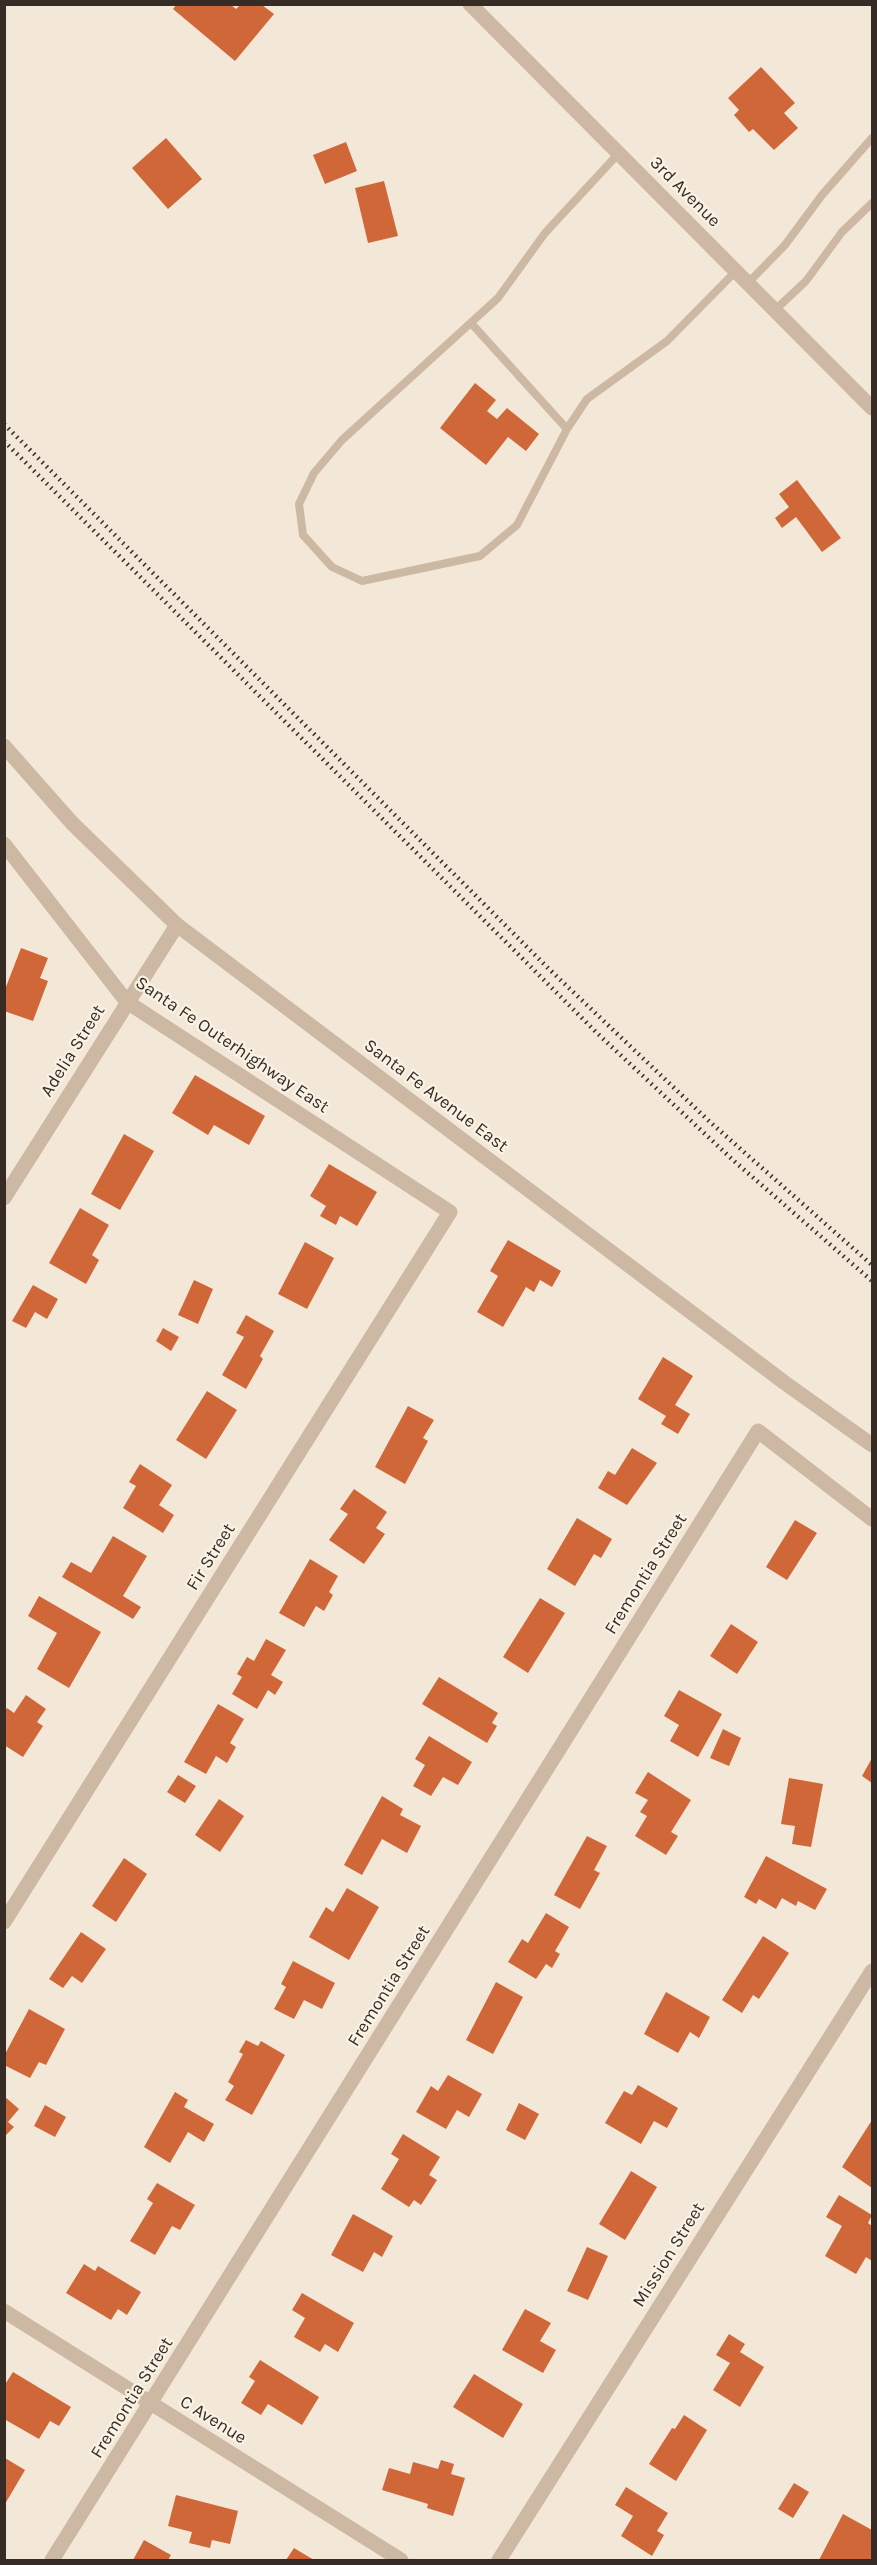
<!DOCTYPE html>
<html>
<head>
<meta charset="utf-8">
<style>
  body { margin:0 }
  #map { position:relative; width:877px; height:2565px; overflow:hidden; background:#f3e8d8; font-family:Karla,sans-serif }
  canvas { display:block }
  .frame { position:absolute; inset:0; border:6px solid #362c25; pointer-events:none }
</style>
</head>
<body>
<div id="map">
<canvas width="877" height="2565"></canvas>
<div class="frame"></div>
</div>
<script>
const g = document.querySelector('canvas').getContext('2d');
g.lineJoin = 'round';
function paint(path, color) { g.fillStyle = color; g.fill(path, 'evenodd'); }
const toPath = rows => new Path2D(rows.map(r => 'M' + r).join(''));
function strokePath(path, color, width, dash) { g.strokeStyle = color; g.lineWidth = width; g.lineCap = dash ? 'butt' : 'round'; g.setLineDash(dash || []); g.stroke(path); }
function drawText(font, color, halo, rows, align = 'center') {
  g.font = font + ' Karla,sans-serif'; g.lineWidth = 4.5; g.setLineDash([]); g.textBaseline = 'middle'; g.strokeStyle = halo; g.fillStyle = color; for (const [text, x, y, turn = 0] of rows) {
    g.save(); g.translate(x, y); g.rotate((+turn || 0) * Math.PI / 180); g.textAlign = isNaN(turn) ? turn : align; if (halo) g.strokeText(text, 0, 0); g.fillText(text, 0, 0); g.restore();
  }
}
const building = toPath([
  [177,4,230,4,236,9,240,5,262,5,274,14,235,61,173,9],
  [761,67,795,103,784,113,798,128,774,150,753,129,749,132,734,115,739,110,728,98],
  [166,138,202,179,168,209,132,168],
  [346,142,357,171,325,184,313,155],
  [384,181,398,236,368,243,355,188],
  [475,383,496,400,487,411,497,419,507,408,539,434,526,451,508,437,486,465,440,428],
  [797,480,841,538,822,552,796,517,782,528,775,518,789,507,779,494],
  [21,948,48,958,40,978,48,981,33,1021,4,1011,4,992],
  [195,1075,265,1116,249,1145,214,1125,208,1135,172,1113],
  [124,1134,154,1151,120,1210,91,1194],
  [329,1164,377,1192,357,1226,340,1216,336,1225,320,1216,326,1206,310,1196],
  [80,1208,109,1225,92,1255,99,1260,86,1284,49,1263],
  [508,1240,561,1271,552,1287,540,1280,534,1292,526,1287,503,1327,477,1312,498,1276,490,1271],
  [305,1242,334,1258,307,1309,278,1294],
  [194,1280,213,1289,198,1324,178,1315],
  [33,1285,58,1299,47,1319,35,1312,26,1328,12,1321],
  [246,1315,274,1331,260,1356,263,1359,246,1389,222,1375,244,1337,236,1333],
  [163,1328,179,1337,171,1351,156,1341],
  [663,1357,693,1376,675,1405,690,1414,678,1434,661,1424,666,1416,638,1399],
  [207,1391,237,1410,206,1459,176,1440],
  [408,1406,434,1420,423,1438,428,1441,405,1484,375,1467],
  [632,1448,657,1463,627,1505,598,1488,608,1471,615,1475],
  [140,1464,172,1485,159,1505,174,1515,163,1533,123,1508,136,1486,129,1482],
  [354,1489,387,1512,376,1528,385,1534,364,1564,329,1540,348,1514,340,1509],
  [577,1518,612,1539,601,1558,594,1554,575,1586,547,1569],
  [795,1520,817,1533,787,1580,766,1567],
  [113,1536,147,1556,123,1596,141,1607,133,1619,62,1577,71,1562,91,1573],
  [310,1559,338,1576,329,1592,333,1595,324,1611,316,1606,304,1627,279,1613],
  [39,1596,101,1632,69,1688,37,1669,57,1633,28,1616],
  [540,1598,565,1613,528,1673,503,1657],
  [731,1624,758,1642,737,1674,710,1656],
  [266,1639,286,1650,271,1675,283,1682,275,1695,268,1690,257,1709,232,1694,242,1677,237,1674,247,1657,254,1661],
  [439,1677,498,1713,492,1723,497,1726,487,1743,422,1704],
  [679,1690,722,1714,698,1757,670,1741,679,1725,664,1716],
  [26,1695,46,1709,37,1722,43,1726,23,1757,4,1745,4,1712,7,1708,14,1713],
  [218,1704,244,1719,230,1743,236,1747,227,1763,216,1756,206,1774,184,1762],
  [723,1729,741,1738,729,1766,710,1758],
  [429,1736,472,1762,458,1785,443,1777,431,1796,413,1786,425,1765,415,1759],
  [872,1758,872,1783,862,1776],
  [648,1772,691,1800,671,1832,678,1836,666,1855,635,1836,647,1816,640,1812,648,1800,635,1793],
  [178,1775,196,1786,185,1803,167,1792],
  [789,1778,823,1784,811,1847,792,1844,795,1826,781,1824],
  [382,1796,403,1809,400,1815,421,1826,407,1853,382,1839,362,1875,344,1865],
  [219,1799,244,1816,220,1852,195,1835],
  [587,1836,607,1846,594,1870,600,1873,580,1909,554,1895],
  [766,1856,827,1889,815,1910,798,1901,796,1906,782,1898,776,1909,759,1899,756,1904,744,1897],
  [124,1858,147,1874,116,1922,92,1906],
  [347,1888,379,1907,349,1960,309,1937,326,1907,333,1912],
  [546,1913,569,1927,555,1951,560,1954,552,1968,546,1964,536,1979,508,1962,522,1939,528,1943],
  [81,1932,106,1949,82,1983,72,1976,63,1988,49,1979],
  [763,1936,789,1953,759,1999,753,1995,742,2013,722,2000],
  [293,1961,335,1983,322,2009,304,2000,294,2019,274,2009,286,1987,281,1984],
  [496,1982,523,1997,493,2054,466,2040],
  [666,1992,710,2017,699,2038,690,2032,678,2053,644,2034],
  [29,2009,65,2029,46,2065,39,2062,30,2078,4,2065,4,2056],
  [246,2040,258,2046,261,2041,285,2055,252,2115,225,2100,234,2086,228,2082,243,2054,239,2052],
  [448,2075,482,2094,469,2117,457,2110,446,2129,416,2112,431,2086,438,2091],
  [638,2085,678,2108,667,2128,654,2121,641,2144,605,2123,624,2091,632,2095],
  [175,2092,188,2100,184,2107,214,2124,204,2142,188,2132,170,2163,144,2147],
  [4,2096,19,2109,8,2122,14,2127,4,2137],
  [519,2103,539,2114,525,2140,506,2130],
  [45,2105,66,2117,55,2137,34,2126],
  [872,2120,872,2188,842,2167],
  [403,2134,440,2157,429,2175,437,2180,421,2205,414,2200,409,2207,381,2189,399,2159,391,2154],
  [631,2171,657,2187,625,2240,599,2224],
  [157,2183,195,2205,180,2230,172,2226,155,2255,130,2241,153,2203,147,2199],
  [839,2195,872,2215,868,2223,872,2226,872,2261,866,2257,856,2274,825,2256,842,2226,826,2217],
  [353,2214,393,2236,382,2257,374,2252,363,2272,331,2255],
  [587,2247,608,2256,588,2300,567,2291],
  [84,2264,95,2271,98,2266,141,2292,127,2315,118,2309,111,2320,66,2293],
  [302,2293,354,2323,338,2352,325,2344,320,2352,294,2337,305,2318,292,2310],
  [525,2309,551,2323,540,2341,556,2350,543,2373,502,2350],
  [729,2334,745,2344,740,2352,764,2367,740,2407,713,2390,730,2363,716,2355],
  [260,2360,319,2397,302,2425,268,2404,261,2415,241,2403,255,2381,249,2377],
  [13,2372,71,2407,59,2426,50,2421,39,2439,4,2419,4,2386],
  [474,2374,523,2404,503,2438,453,2407],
  [684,2415,707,2430,676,2481,649,2464,672,2428,675,2429],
  [5,2458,25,2470,5,2504],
  [441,2460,454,2464,451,2474,465,2478,453,2516,427,2508,428,2504,382,2490,389,2468,410,2474,413,2462,438,2469],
  [794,2483,809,2492,793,2518,778,2509],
  [626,2487,668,2513,657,2531,664,2535,652,2556,621,2536,633,2516,615,2505],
  [176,2495,238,2511,230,2544,212,2540,210,2548,189,2543,192,2532,168,2526],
  [843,2514,872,2530,872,2560,819,2560],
  [144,2540,171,2555,168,2560,133,2560],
  [294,2548,314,2560,286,2560]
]);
const service = toPath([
  [619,153,545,233,498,298,342,440,314,473,299,504,303,535,332,567,362,581,480,556,517,525,567,429,587,399,667,341,736,271],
  [748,283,785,245,822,195,872,138],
  [775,310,806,281,842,232,872,203],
  [471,323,567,429]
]);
const minor = toPath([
  [4,844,127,1002,450,1212,4,1922],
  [4,1198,177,925],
  [52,2560,758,1431,872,1519],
  [499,2560,872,1971]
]);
const tertiary = toPath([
  [470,4,872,408],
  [4,746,72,823,177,925,785,1383,872,1445],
  [4,2311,401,2560]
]);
const rail = toPath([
  [4,424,549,969,710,1122,872,1265],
  [4,441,598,1034,734,1161,872,1281]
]);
const streetNames = [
  ["3rd Avenue",685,192,45],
  ["Santa Fe Outerhighway East",232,1045,34],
  ["Adelia Street",73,1051,-58],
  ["Santa Fe Avenue East",436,1096,37],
  ["Fir Street",211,1557,-58],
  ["Fremontia Street",646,1574,-58],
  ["Fremontia Street",389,1986,-58],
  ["Mission Street",669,2255,-58],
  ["Fremontia Street",132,2398,-58],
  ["C Avenue",213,2420,32]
];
paint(building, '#cf6739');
strokePath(service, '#ccb8a3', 8);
strokePath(minor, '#ccb8a3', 15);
strokePath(tertiary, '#ccb8a3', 15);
strokePath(rail, '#362c25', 4.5, [1.5, 4.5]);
drawText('18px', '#362c25', '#faf2e4', streetNames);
</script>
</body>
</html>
